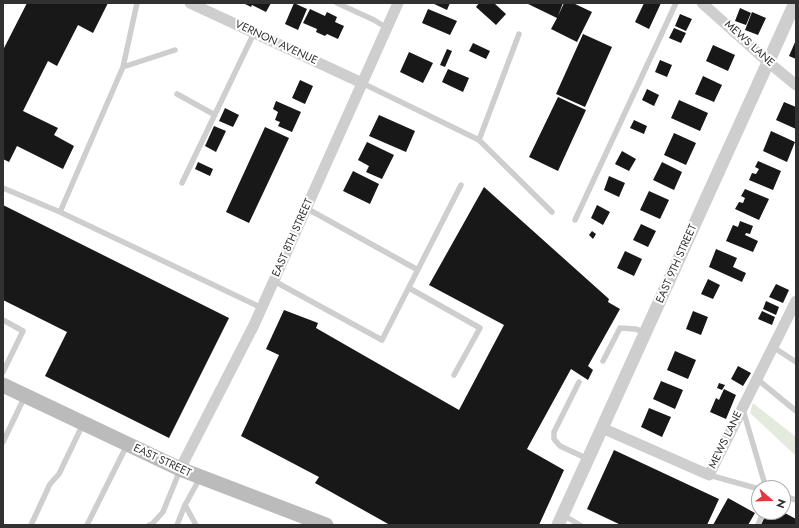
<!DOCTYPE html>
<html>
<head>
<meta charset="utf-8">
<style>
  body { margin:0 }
  #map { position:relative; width:799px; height:528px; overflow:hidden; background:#fff; font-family:Jost,sans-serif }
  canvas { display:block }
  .frame { position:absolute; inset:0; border:4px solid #313131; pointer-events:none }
  .north { position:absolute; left:751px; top:480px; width:40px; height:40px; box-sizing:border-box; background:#fff; border:1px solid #adadad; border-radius:50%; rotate:110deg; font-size:11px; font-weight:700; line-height:16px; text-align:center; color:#313131 }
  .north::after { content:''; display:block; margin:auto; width:14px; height:18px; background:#e2393d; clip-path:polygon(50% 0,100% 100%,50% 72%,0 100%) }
</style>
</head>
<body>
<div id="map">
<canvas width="799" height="528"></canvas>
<div class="frame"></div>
<div class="north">N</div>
</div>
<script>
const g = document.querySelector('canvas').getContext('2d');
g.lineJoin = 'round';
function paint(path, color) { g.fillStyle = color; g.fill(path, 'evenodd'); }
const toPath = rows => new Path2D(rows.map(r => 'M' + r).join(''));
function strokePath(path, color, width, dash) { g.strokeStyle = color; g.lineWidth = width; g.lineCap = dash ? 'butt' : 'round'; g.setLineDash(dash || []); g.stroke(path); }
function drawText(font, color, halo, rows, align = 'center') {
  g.font = font + ' Jost,sans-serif'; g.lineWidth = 4; g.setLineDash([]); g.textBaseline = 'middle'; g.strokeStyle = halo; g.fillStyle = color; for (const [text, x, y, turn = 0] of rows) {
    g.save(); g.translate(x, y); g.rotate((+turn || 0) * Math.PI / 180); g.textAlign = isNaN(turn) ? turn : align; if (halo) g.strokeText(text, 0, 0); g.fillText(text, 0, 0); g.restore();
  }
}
const green = toPath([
  [753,403,796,437,796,456,750,413]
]);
const building = toPath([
  [27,3,108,3,93,33,78,25,57,66,48,61,23,111,58,128,54,135,74,146,63,169,17,146,9,162,3,159,3,50],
  [243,3,271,3,266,12,252,5,251,7],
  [294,3,307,9,298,30,285,24],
  [432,3,450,3,447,10],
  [479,3,494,3,506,14,496,25,476,7],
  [526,3,563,3,558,16,564,3,573,3,592,12,577,42,551,29,557,18],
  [644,3,661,3,649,29,635,22],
  [740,8,751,13,746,25,735,21],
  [310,9,325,16,327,12,337,17,335,22,344,26,338,39,327,34,325,36,316,32,317,29,303,23],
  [428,9,457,21,450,35,422,23],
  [752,12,766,18,758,35,745,30],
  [680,14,692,19,686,31,675,26],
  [674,28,686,33,681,43,669,38],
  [583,34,612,47,585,107,556,94],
  [796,40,796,59,789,56],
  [473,43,490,51,486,59,469,51],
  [713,45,735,55,728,71,706,61],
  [447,49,452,51,445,67,440,65],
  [409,52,433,63,423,83,400,72],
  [660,60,672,65,667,77,655,72],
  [448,69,469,78,463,92,442,82],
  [703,76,722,85,714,102,695,94],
  [300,80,313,86,305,104,292,98],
  [647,89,659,95,654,106,642,100],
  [558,97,586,110,558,171,529,157],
  [679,100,708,113,700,131,671,118],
  [276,101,301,112,292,132,278,126,280,122,275,120,278,112,273,109],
  [784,102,796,107,796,129,776,120],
  [225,108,239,115,233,127,219,121],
  [379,115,415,131,406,152,369,136],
  [634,120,647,126,644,134,630,128],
  [214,126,226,131,216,152,205,146],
  [265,127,289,138,249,223,226,212],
  [771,131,795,142,787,162,763,151],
  [674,133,696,143,686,165,664,155],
  [367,142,394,155,382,179,366,172,369,166,358,160],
  [622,151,636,159,629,171,615,164],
  [758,161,781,171,773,190,749,180,752,173,756,174,759,169,755,167],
  [198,162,213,169,210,176,195,169],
  [662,162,682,172,674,190,653,180],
  [353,171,379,184,370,204,343,191],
  [609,176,625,183,619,197,604,190],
  [484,187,609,299,608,302,620,309,588,366,593,370,588,380,571,369,527,449,564,470,539,525,390,525,315,483,319,477,241,436,279,355,266,349,284,310,318,323,316,328,459,410,504,325,429,285],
  [745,189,769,199,759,220,735,209,739,202,743,203,745,198,741,196],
  [649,191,669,200,660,219,640,210],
  [3,205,229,318,169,438,45,376,67,332,3,300],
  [597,205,610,212,603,225,591,218],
  [740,221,753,226,750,234,746,233,745,235,758,241,753,252,726,241,733,225,738,227],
  [641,224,656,231,648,247,633,240],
  [592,231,596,234,593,239,589,235],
  [716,249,737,258,733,267,746,273,742,282,709,267],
  [625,251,642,259,634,276,617,268],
  [708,279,720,285,713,299,701,294],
  [776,284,789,290,783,303,769,297],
  [766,301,779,307,776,315,763,309],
  [693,311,708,317,701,335,686,329],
  [762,311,775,317,772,325,758,319],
  [675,351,696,360,688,379,667,370],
  [738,366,751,373,743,386,731,379],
  [661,381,683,390,675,409,653,399],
  [719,383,725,385,722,390,717,388],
  [724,389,736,395,726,419,710,412,716,398,719,400],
  [649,408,671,417,662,437,641,427],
  [614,450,719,499,707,525,621,525,587,509],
  [728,498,755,513,748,525,713,525],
  [767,512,783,512,796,519,796,525,761,525]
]);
const service = toPath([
  [337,3,374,20,387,28],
  [123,67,175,50],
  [362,83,479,140,552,212],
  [177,94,215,115],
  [479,140,519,34],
  [182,183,254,33],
  [3,188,60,212,262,308],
  [306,208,418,270],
  [60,212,123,67,137,3],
  [575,220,676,3],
  [274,281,382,340,461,185],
  [409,288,480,328,454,375],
  [3,320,23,331,3,372],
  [773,347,796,362],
  [603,361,620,328,635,329,645,332],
  [757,379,796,411],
  [579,382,554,432,554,439,560,446,588,459],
  [743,410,766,488],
  [3,442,25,396],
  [709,475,759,489],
  [783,496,796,500],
  [563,515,580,525],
  [31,525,50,484,59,474,83,424],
  [87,525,127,445],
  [149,525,152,524,163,512,180,470],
  [177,525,185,505],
  [196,525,185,505,200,478],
  [758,525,763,512]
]);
const minor = toPath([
  [190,3,362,83],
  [702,3,768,62,796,85],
  [602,428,709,475,796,301],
  [180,469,254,325,398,3]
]);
const tertiary = toPath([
  [558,525,795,3]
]);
const secondary = toPath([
  [3,385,180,469,326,525]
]);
const streetNames = [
  ["VERNON AVENUE",276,43,25],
  ["MEWS LANE",749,44,42],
  ["EAST 8TH STREET",293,238,-66],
  ["EAST 9TH STREET",677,264,-66],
  ["MEWS LANE",726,440,-64],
  ["EAST STREET",162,461,25]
];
paint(green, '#e4eadd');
paint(building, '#181818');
strokePath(service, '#cecece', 5.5);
strokePath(minor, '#cecece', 11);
strokePath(tertiary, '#cecece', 13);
strokePath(secondary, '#bbb', 15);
drawText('11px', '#313131', '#fff', streetNames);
</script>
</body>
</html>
